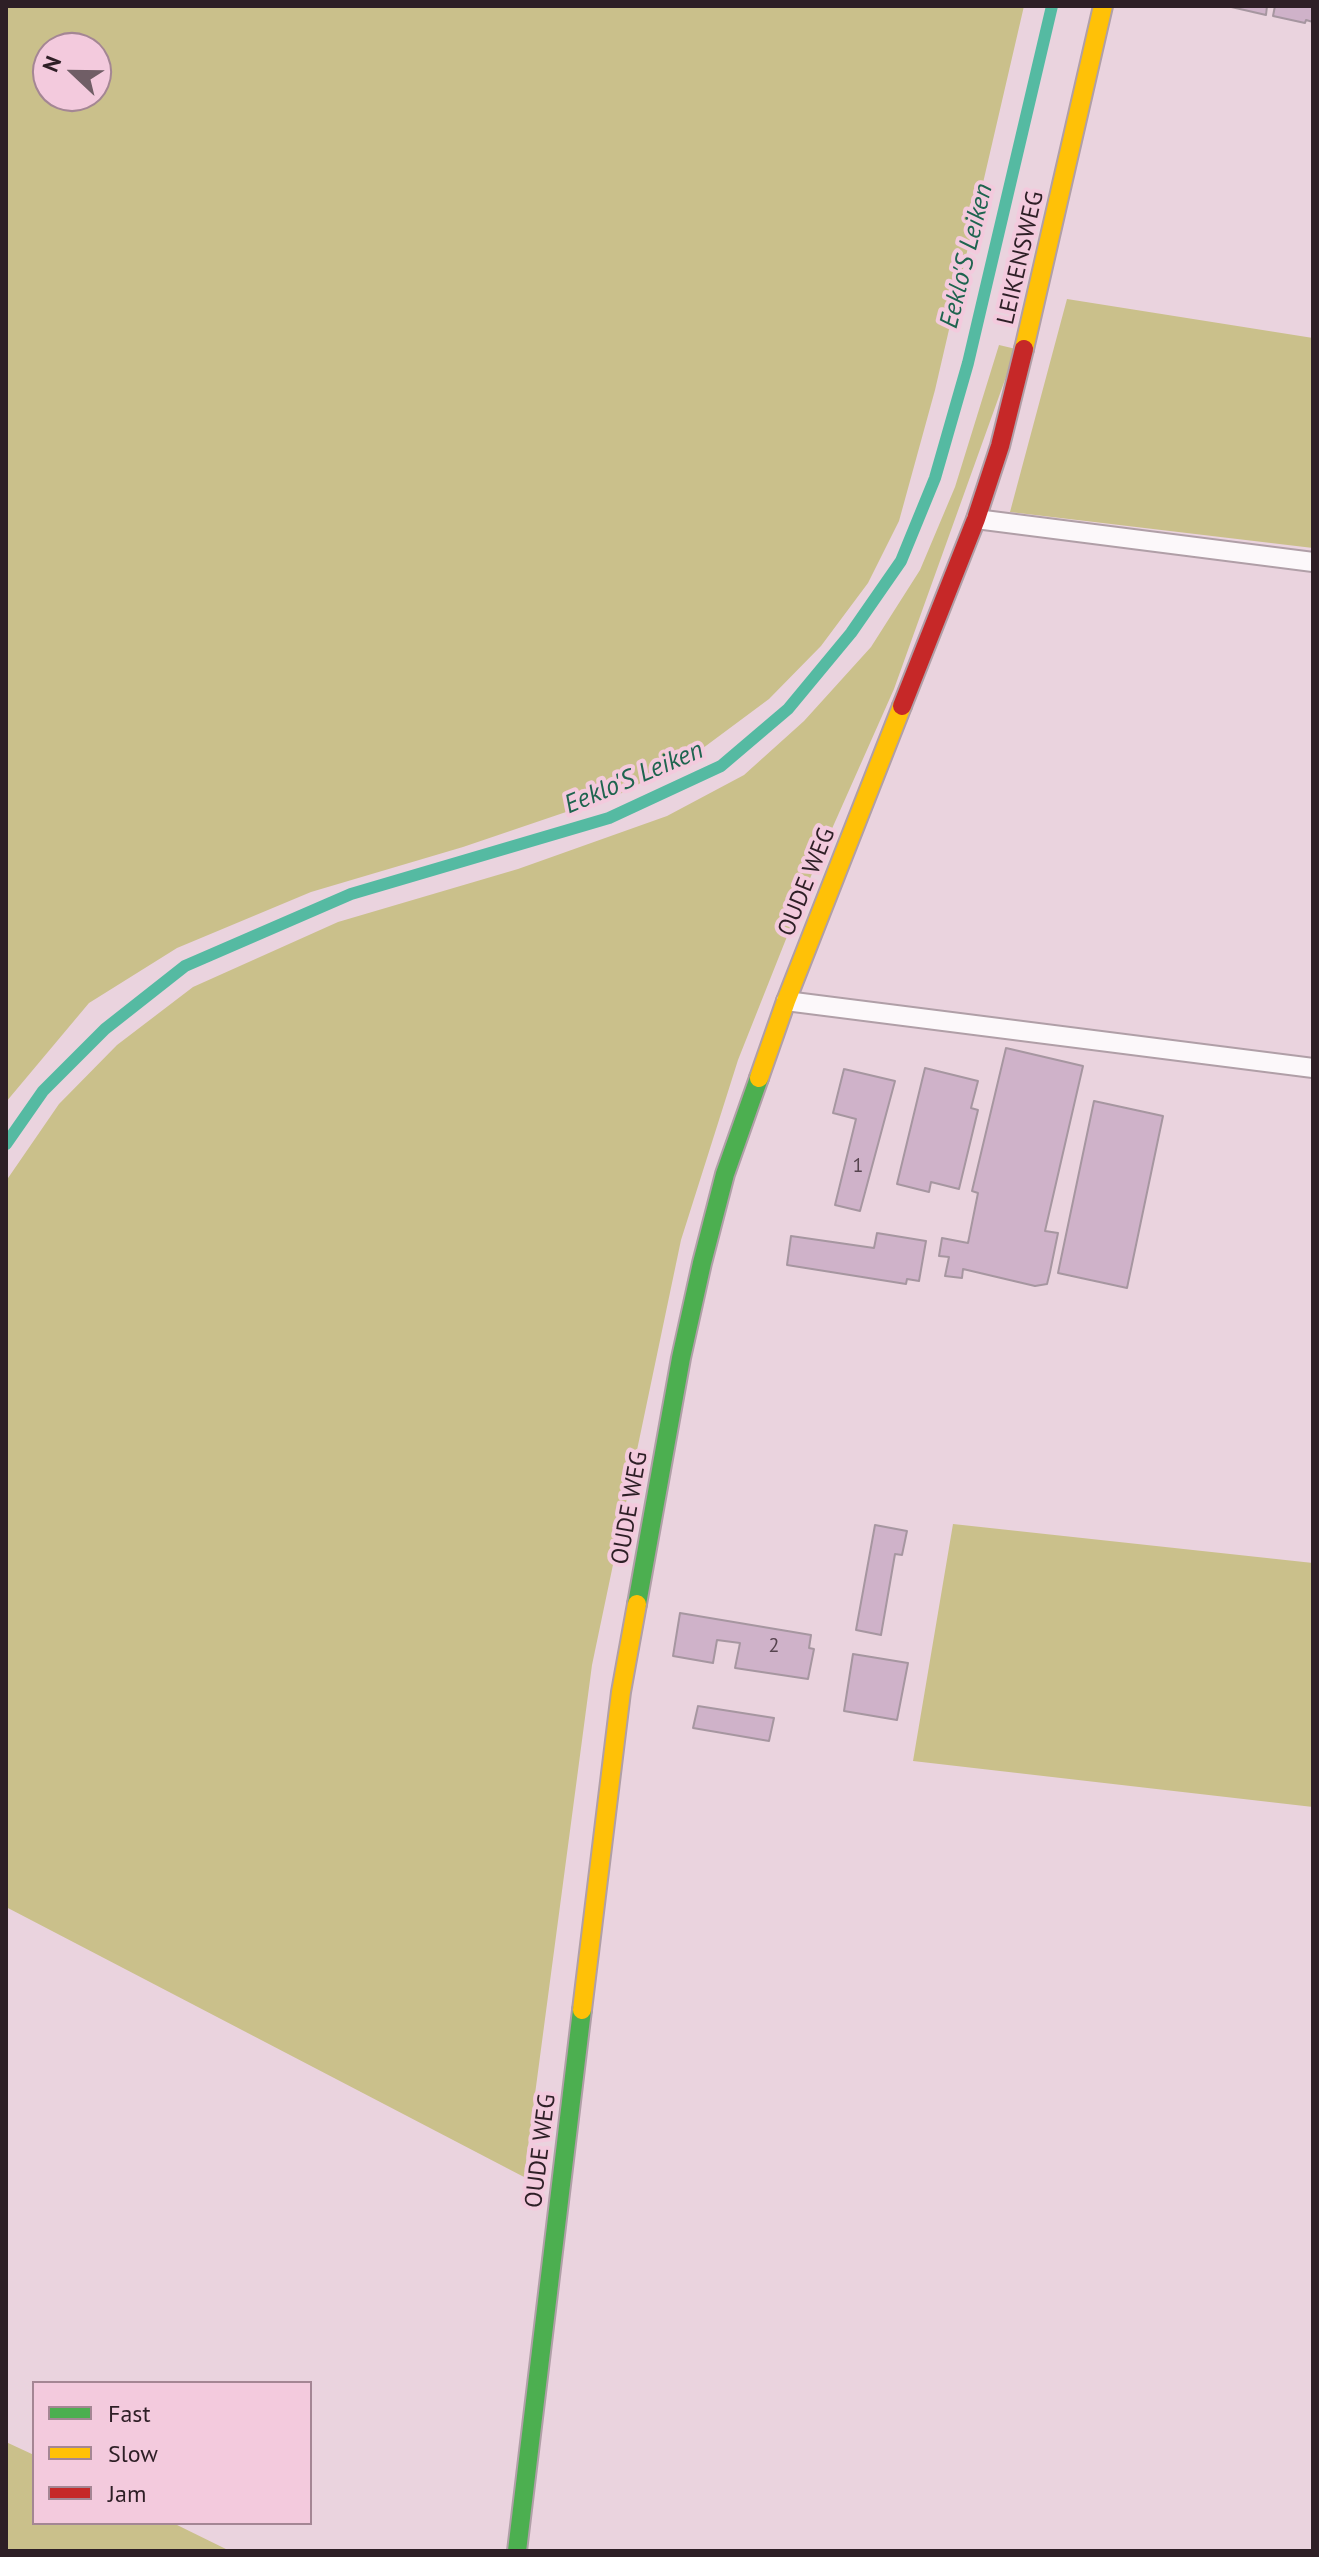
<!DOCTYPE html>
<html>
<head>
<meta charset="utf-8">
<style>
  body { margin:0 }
  #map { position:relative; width:1319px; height:2557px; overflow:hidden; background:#ead3de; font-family:"PT Sans",sans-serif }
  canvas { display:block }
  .frame { position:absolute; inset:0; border:8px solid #2e1f26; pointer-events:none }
  .legend { position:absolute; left:32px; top:2381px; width:280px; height:144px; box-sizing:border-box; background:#f3cadd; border:2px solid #a48694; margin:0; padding:10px 14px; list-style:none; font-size:24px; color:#2e1f26 }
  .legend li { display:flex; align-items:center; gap:16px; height:40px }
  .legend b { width:40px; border:2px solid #a48694 }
  .north { position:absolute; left:32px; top:32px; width:80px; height:80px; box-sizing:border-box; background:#f3cadd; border:2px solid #a48694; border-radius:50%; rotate:292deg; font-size:22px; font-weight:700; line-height:32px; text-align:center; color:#2e1f26 }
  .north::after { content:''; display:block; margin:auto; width:28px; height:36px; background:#705e66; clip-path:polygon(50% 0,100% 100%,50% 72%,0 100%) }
</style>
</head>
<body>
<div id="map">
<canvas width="1319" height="2557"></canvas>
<div class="frame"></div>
<ul class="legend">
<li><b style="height:10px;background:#4caf50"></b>Fast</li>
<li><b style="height:10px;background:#ffc107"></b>Slow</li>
<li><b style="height:10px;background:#c62828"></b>Jam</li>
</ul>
<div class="north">N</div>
</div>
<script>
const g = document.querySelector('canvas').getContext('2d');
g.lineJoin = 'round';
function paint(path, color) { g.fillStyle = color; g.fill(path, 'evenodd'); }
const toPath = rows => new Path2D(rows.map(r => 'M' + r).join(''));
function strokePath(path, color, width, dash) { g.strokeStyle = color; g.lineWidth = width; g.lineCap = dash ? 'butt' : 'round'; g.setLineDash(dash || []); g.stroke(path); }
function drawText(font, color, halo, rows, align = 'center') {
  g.font = font + ' "PT Sans",sans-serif'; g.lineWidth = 8; g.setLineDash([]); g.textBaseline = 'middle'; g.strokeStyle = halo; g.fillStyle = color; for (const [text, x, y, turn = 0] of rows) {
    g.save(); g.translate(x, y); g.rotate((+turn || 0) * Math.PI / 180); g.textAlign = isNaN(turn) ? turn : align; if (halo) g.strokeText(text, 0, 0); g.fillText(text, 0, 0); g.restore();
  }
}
const green = toPath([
  [6,6,1024,6,935,390,899,521,868,583,821,646,769,699,695,754,622,793,463,847,311,892,177,948,89,1003,6,1102],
  [48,48,96,48,96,96,48,96],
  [1067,299,1313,338,1313,548,1010,512],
  [999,345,1016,349,894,689,811,876,738,1060,681,1240,592,1665,524,2177,6,1907,6,1181,59,1104,117,1045,193,987,338,922,518,869,667,816,744,775,804,721,871,647,920,570,955,487],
  [953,1524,1313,1563,1313,1807,913,1761],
  [6,2442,34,2455,34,2523,173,2523,230,2551,6,2551]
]);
const stream = toPath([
  [6,1144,43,1091,105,1029,185,966,351,894,609,818,721,766,788,709,851,633,901,561,935,478,968,363,1052,6]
]);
const building = toPath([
  [1227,6,1267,6,1266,15,1227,6],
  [1275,6,1313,6,1313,22,1306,20,1305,23,1273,16,1275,6],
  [1006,1048,1083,1066,1045,1231,1058,1233,1050,1272,1047,1284,1035,1286,963,1269,962,1278,945,1276,949,1257,939,1256,942,1238,968,1243,978,1193,972,1191,1006,1048],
  [925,1068,978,1081,971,1108,978,1110,959,1189,931,1182,929,1192,897,1184,925,1068],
  [844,1069,895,1081,860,1211,835,1205,856,1119,833,1113,844,1069],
  [1094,1101,1163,1116,1127,1288,1058,1273,1094,1101],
  [877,1233,926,1241,919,1281,907,1279,906,1284,787,1265,791,1236,874,1248,877,1233],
  [875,1525,907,1531,902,1555,895,1554,881,1635,856,1630,875,1525],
  [680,1613,811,1635,809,1648,814,1649,808,1679,735,1668,740,1643,717,1640,713,1663,673,1656,680,1613],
  [853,1654,908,1663,897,1720,844,1711,853,1654],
  [698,1706,774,1718,769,1741,693,1728,698,1706]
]);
const lane = toPath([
  [976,519,1313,562],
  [786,1001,1313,1068]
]);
const fast = toPath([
  [637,1604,681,1358,702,1263,725,1174,759,1078],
  [517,2551,582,2010]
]);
const slow = toPath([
  [1024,349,1103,6],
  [759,1078,786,1001,902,706],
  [582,2010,621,1692,637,1604]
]);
const jam = toPath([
  [902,706,976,519,1000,446,1024,349]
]);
const numberNames = [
  ["1",858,1166],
  ["2",774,1646]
];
const streetNames = [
  ["LEIKENSWEG",1021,258,-77],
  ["OUDE WEG",807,882,-68],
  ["OUDE WEG",630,1508,-80],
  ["OUDE WEG",541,2151,-83]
];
const waterNames = [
  ["Eeklo'S Leiken",967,256,-76],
  ["Eeklo'S Leiken",634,778,-23]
];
paint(green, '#cac08b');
strokePath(stream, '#55baa2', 12);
paint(building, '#cfb2c9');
strokePath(building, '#a696a0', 2);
strokePath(lane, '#b09fa7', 22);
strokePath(fast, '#b09fa7', 22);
strokePath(slow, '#b09fa7', 22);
strokePath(jam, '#b09fa7', 22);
strokePath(lane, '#fcf8fa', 18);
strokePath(fast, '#4caf50', 18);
strokePath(slow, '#ffc107', 18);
strokePath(jam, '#c62828', 18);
drawText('20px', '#56444f', null, numberNames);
drawText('24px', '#2e1f26', '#f3cadd', streetNames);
drawText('italic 26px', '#1e644f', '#f3cadd', waterNames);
</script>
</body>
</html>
